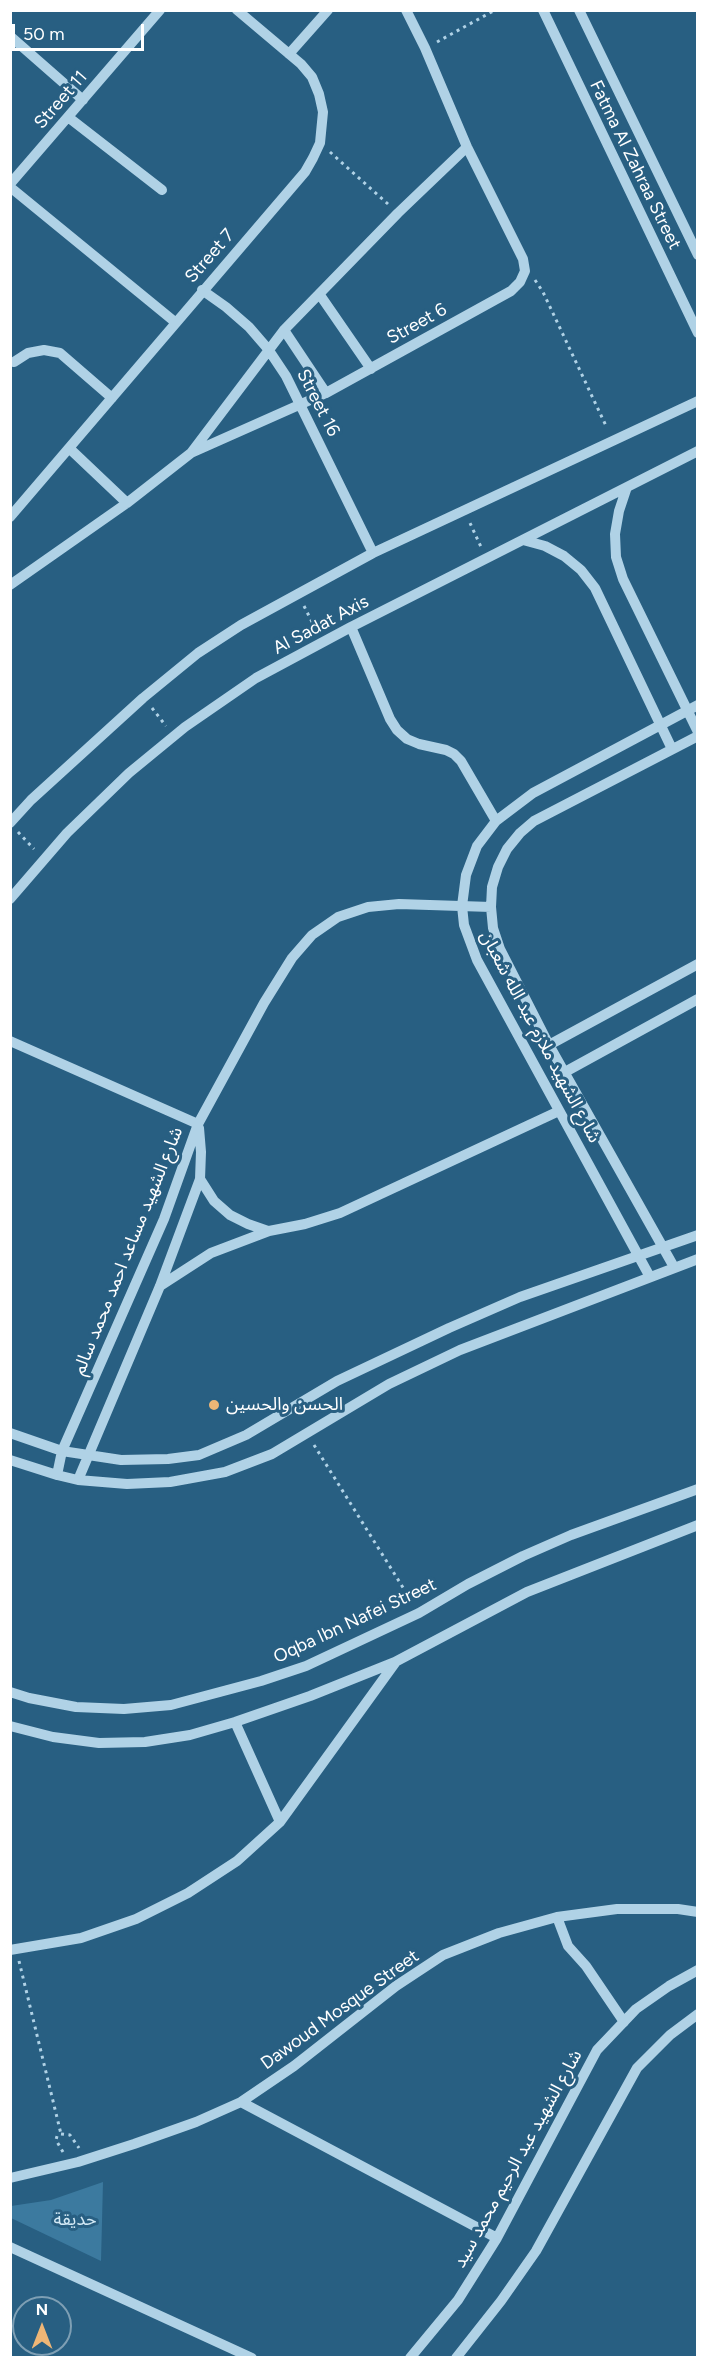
<!DOCTYPE html>
<html>
<head>
<meta charset="utf-8">
<style>
  body { margin:0 }
  #map { position:relative; width:708px; height:2368px; overflow:hidden; background:#285f82; font-family:Figtree,sans-serif }
  canvas { display:block }
  .frame { position:absolute; inset:0; border:12px solid #fff; pointer-events:none }
  .north { position:absolute; left:12px; top:2296px; width:60px; height:60px; box-sizing:border-box; background:#285f82; border:2px solid #7e9fb4; border-radius:50%; rotate:0deg; font-size:16px; font-weight:700; line-height:24px; text-align:center; color:#fff }
  .north::after { content:''; display:block; margin:auto; width:21px; height:27px; background:#eeb676; clip-path:polygon(50% 0,100% 100%,50% 72%,0 100%) }
  .scale { position:absolute; left:12px; top:24px; width:132px; height:27px; box-sizing:border-box; border:3px solid #fff; border-top:0; padding-left:8px; font-size:18px; line-height:21px; white-space:nowrap; color:#fff; -webkit-text-stroke:4px #285f82; paint-order:stroke }
</style>
</head>
<body>
<div id="map">
<canvas width="708" height="2368"></canvas>
<div class="frame"></div>
<div class="north">N</div>
<div class="scale">50 m</div>
</div>
<script>
const g = document.querySelector('canvas').getContext('2d');
g.lineJoin = 'round';
function paint(path, color) { g.fillStyle = color; g.fill(path, 'evenodd'); }
const toPath = rows => new Path2D(rows.map(r => 'M' + r).join(''));
function strokePath(path, color, width, dash) { g.strokeStyle = color; g.lineWidth = width; g.lineCap = dash ? 'butt' : 'round'; g.setLineDash(dash || []); g.stroke(path); }
function drawText(font, color, halo, rows, align = 'center') {
  g.font = font + ' Figtree,"Noto Sans Arabic",sans-serif'; g.lineWidth = 6; g.setLineDash([]); g.textBaseline = 'middle'; g.strokeStyle = halo; g.fillStyle = color; for (const [text, x, y, turn = 0] of rows) {
    g.save(); g.translate(x, y); g.rotate((+turn || 0) * Math.PI / 180); g.textAlign = isNaN(turn) ? turn : align; if (halo) g.strokeText(text, 0, 0); g.fillText(text, 0, 0); g.restore();
  }
}
const green = toPath([
  [103,2182,101,2261,11,2218,11,2206,51,2200]
]);
const path = toPath([
  [437,42,495,10],
  [330,152,388,204],
  [535,280,543,292,607,428],
  [470,523,481,547],
  [304,606,317,632],
  [152,708,166,726],
  [18,832,34,849],
  [314,1445,412,1602],
  [19,1961,61,2134],
  [63,2152,56,2140,57,2136,61,2134,70,2135,79,2148]
]);
const minor = toPath([
  [543,10,698,333],
  [579,10,698,255],
  [10,36,83,100],
  [289,54,328,10],
  [68,117,162,190],
  [10,184,160,10],
  [10,187,175,322],
  [202,290,226,307,249,327,268,349,286,376,373,553],
  [320,295,371,369],
  [284,330,326,393],
  [14,362,28,353,44,350,60,353,112,398],
  [69,448,127,503],
  [191,453,284,330,398,213,467,147],
  [627,487,619,511,615,534,616,557,623,579,698,732],
  [10,517,305,172,313,158,320,143,323,112,319,94,312,77,301,64,237,10],
  [523,540,545,546,564,556,581,570,595,588,672,749],
  [10,585,127,503,191,453,326,393,511,291,520,282,525,271,523,259,467,147,425,48,406,10],
  [351,627,390,719,397,730,407,739,419,744,446,750,454,754,461,761,496,821],
  [10,823,31,800,143,698,198,653,241,625,373,553,698,401],
  [10,899,67,833,129,773,185,727,256,678,351,627,698,451],
  [10,1041,198,1124],
  [549,1045,698,964],
  [565,1072,698,999],
  [200,1179,214,1201,230,1215,248,1224,268,1231],
  [674,1267,549,1045,500,949,493,928,491,907,492,887,498,867,507,849,520,833,534,821,698,736],
  [650,1277,477,960,464,925,462,906,466,875,477,846,496,821,533,793,698,705],
  [160,1286,211,1253,269,1231,305,1224,340,1213,559,1111],
  [10,1433,62,1451,121,1460,168,1459,199,1455,246,1435,337,1381,449,1328,520,1297,698,1235],
  [10,1460,57,1475,78,1480,127,1484,170,1482,225,1472,272,1454,389,1384,460,1350,698,1259],
  [57,1475,62,1451,164,1219,198,1124,264,1003,292,958,312,935,338,917,368,907,399,904,491,907],
  [78,1480,160,1286,200,1179,201,1152,199,1128],
  [10,1692,29,1698,76,1707,124,1709,171,1705,261,1681,306,1666,419,1613,468,1584,523,1556,571,1535,698,1489],
  [235,1722,280,1822],
  [10,1726,53,1737,99,1743,145,1742,190,1735,235,1722,310,1696,395,1662,527,1592,698,1525],
  [557,1917,568,1946,586,1966,624,2022],
  [10,1950,81,1938,136,1919,188,1893,237,1861,280,1822,395,1663],
  [241,2102,497,2238],
  [10,2178,78,2162,134,2144,196,2122,241,2102,294,2066,396,1986,443,1955,499,1933,557,1917,617,1909,678,1909,698,1912],
  [10,2247,252,2358],
  [410,2358,458,2300,497,2238,597,2050,636,2009,669,1986,698,1970],
  [456,2358,501,2301,536,2251,637,2068,670,2035,698,2014]
]);
const markers = [
  [214,1405,6,"#eeb676"]
];
const streetNames = [
  ["Street 11",61,100,-49],
  ["Fatma Al Zahraa Street",635,165,64],
  ["Street 7",210,256,-49],
  ["Street 6",417,324,-29],
  ["Street 16",318,403,63],
  ["Al Sadat Axis",321,625,-28],
  ["شارع الشهيد ملازم عبد الله شعبان",540,1037,62],
  ["شارع الشهيد مساعد احمد محمد سالم",128,1251,-68],
  ["Oqba Ibn Nafei Street",355,1621,-25],
  ["Dawoud Mosque Street",340,2010,-36],
  ["شارع الشهيد عبد الرحيم محمد سيد",518,2159,-61]
];
const poiNames = [
  ["الحسن والحسين",226,1405]
];
const parkNames = [
  ["حديقة",75,2220]
];
paint(green, '#3c7a9f');
strokePath(path, '#b0d2e6', 3, [3, 4.5]);
strokePath(minor, '#b0d2e6', 10);
for (const [x, y, r, color] of markers) { const dot = new Path2D(); dot.arc(x, y, r, 0, 2 * Math.PI); g.fillStyle = color; g.fill(dot); strokePath(dot, '#285f82', 2); }
drawText('18px', '#fff', '#285f82', streetNames);
drawText('18px', '#fff', '#285f82', poiNames, 'left');
drawText('18px', '#d3e9f5', '#285f82', parkNames);
</script>
</body>
</html>
